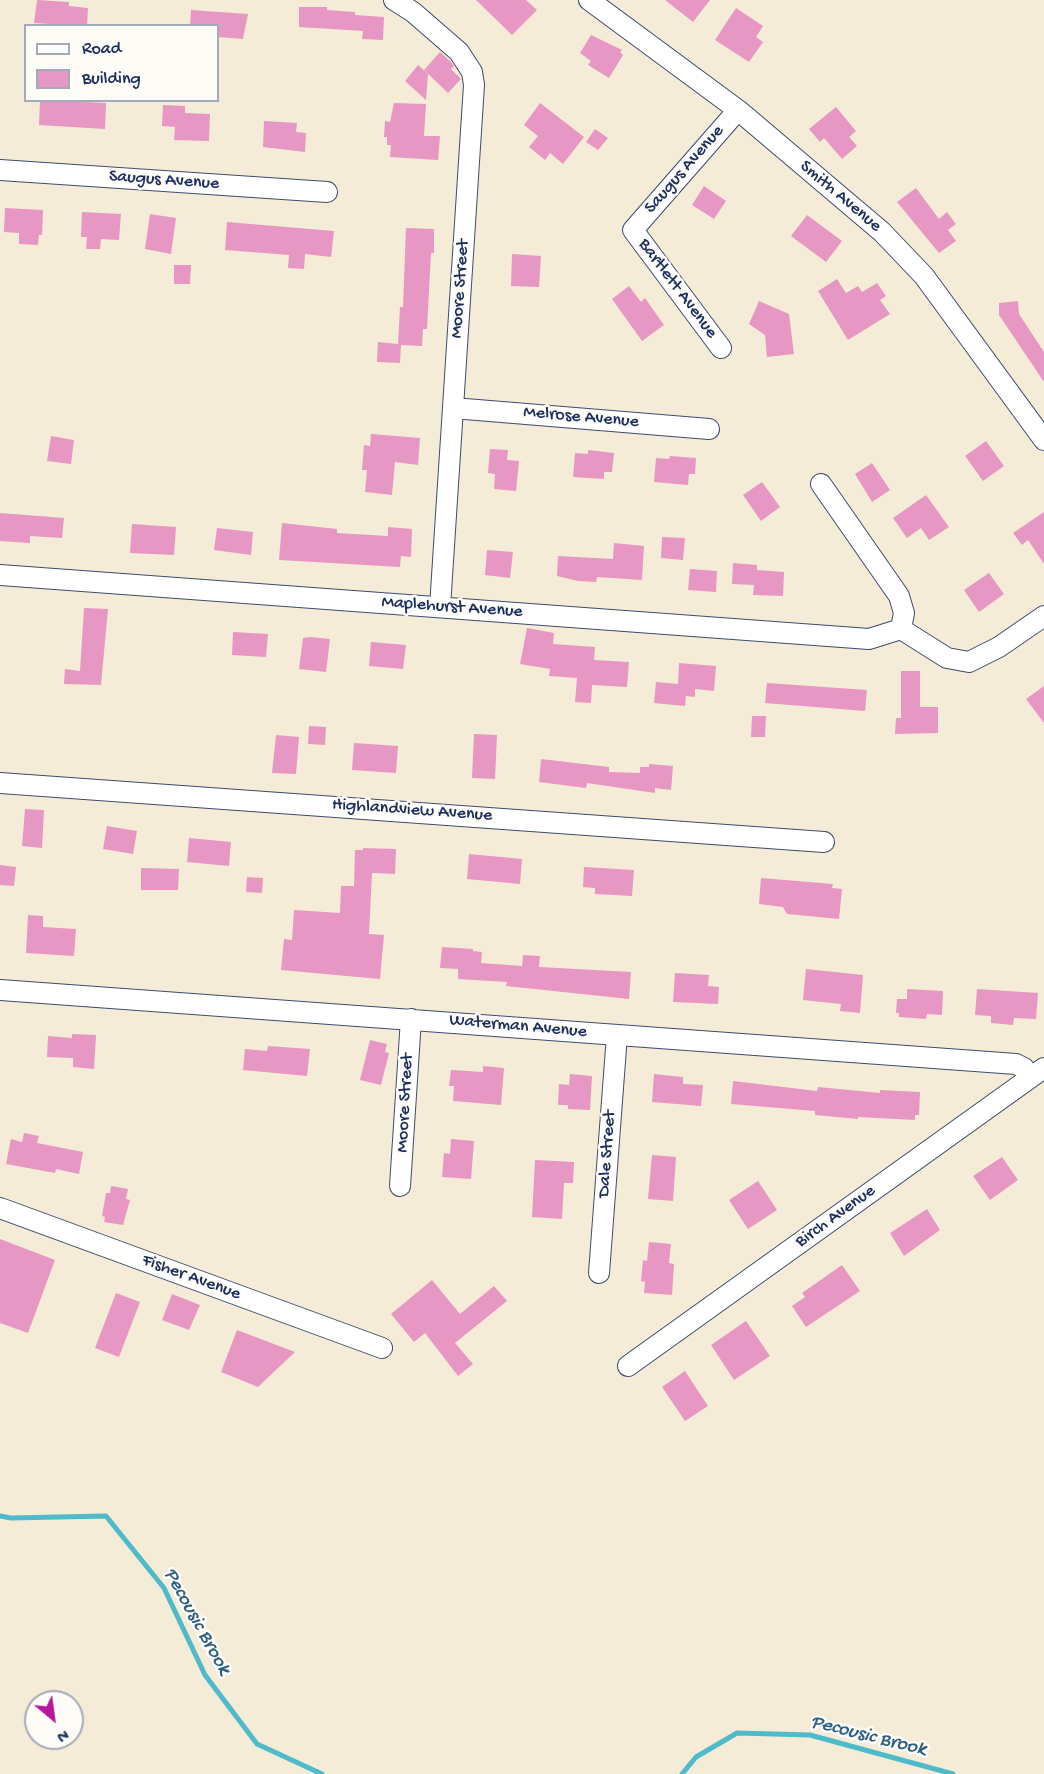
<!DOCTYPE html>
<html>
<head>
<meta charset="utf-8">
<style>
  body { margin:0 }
  #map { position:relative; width:1044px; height:1774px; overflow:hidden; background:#f5ecd7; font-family:"Gochi Hand",sans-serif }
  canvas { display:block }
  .legend { position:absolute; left:24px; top:24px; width:195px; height:78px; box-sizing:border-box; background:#fdfcf7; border:2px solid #a3aaba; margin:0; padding:8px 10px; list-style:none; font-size:18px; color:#1b2f5e }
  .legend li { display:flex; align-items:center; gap:12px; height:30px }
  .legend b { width:30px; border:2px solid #a3aaba }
  .north { position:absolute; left:24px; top:1690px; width:60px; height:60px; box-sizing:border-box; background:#fdfcf7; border:2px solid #a3aaba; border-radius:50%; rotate:151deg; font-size:16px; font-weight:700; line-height:24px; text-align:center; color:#1b2f5e }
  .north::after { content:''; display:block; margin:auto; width:21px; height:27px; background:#b5179e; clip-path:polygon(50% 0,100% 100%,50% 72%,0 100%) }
</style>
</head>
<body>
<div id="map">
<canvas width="1044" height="1774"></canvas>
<ul class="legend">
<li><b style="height:8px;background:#fff"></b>Road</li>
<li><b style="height:16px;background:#e697c4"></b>Building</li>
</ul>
<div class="north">N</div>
</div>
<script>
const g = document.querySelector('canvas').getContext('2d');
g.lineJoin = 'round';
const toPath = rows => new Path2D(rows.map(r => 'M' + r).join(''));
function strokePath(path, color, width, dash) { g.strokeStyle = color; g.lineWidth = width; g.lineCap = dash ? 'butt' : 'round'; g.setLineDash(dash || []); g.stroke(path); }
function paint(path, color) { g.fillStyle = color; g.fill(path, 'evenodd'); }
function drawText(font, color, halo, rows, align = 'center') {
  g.font = font + ' "Gochi Hand",sans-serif'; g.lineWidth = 5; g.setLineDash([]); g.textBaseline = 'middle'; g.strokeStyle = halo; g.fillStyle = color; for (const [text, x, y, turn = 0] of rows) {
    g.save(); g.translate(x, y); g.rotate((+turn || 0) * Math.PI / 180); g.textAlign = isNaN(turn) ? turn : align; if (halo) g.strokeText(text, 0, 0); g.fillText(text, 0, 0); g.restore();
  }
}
const stream = toPath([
  [0,1516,11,1518,106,1516,164,1588,205,1675,257,1744,322,1774],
  [682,1774,696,1757,737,1733,810,1735,953,1774]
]);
const building = toPath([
  [37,0,69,2,69,6,88,8,87,26,34,23],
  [476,0,526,0,537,10,512,35],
  [665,0,710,0,693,22],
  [299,7,327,7,327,10,355,12,355,15,384,17,383,40,362,39,363,31,299,27],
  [736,8,763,26,756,37,763,42,749,62,715,40],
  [191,10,248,14,243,39,218,37,218,26,190,26],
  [591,35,622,50,620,52,623,55,609,78,588,65,591,61,580,53],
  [440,52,451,62,454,66,451,69,461,79,448,93,424,70],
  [418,65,428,74,426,100,405,81],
  [40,100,106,103,105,129,39,125],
  [394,103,426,104,424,136,440,136,438,160,390,157,391,145,387,145,387,137,384,137,385,121,390,122],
  [540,103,584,137,563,164,550,153,545,160,529,147,538,136,524,125],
  [163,105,185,106,185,113,210,114,209,141,174,140,175,127,162,126],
  [836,107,856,131,849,137,857,146,842,159,824,138,820,142,809,129],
  [264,121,297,123,296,132,306,133,305,152,263,147],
  [595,129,608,138,598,150,586,142],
  [704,186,726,201,714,219,692,205],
  [916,188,939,219,947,212,956,224,948,230,956,241,939,253,897,202],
  [5,208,43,210,42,235,39,235,38,245,19,244,19,233,4,232],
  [82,212,121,214,119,240,101,239,100,249,86,249,87,237,81,237],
  [150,214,176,218,171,254,145,249],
  [807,215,842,241,826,262,791,236],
  [227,222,334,231,331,257,305,254,304,269,288,268,289,255,225,250],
  [406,228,434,229,434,253,431,253,427,329,423,329,422,346,401,345,400,363,377,362,378,342,398,344,400,307,403,307],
  [512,254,541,256,539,287,511,286],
  [174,265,191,265,190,284,174,284],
  [837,279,846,293,858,286,862,292,877,283,886,296,880,300,890,314,848,340,818,291],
  [629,286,641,302,645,298,664,325,642,341,612,299],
  [759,301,789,314,794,354,767,357,765,335,749,324],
  [1018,301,1019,314,1044,352,1044,382,999,315,999,303],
  [371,434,420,438,418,465,395,462,392,495,365,492,367,470,362,470,364,445,370,446],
  [51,436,74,440,71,464,47,461],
  [986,441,1004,466,983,481,965,456],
  [490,449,508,450,507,460,519,461,516,491,494,489,495,474,488,473],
  [588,450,614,453,612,472,604,472,604,479,573,477,575,453,588,454],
  [670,456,696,458,695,474,689,474,688,485,654,482,656,458,669,459],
  [872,463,890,490,872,502,855,474],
  [762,482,780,507,761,521,743,495],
  [926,495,949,527,929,540,921,528,907,538,893,518],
  [1044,512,1044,564,1028,540,1022,545,1013,533],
  [0,513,64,518,62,538,30,536,30,543,0,541],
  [282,523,337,529,337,533,388,536,388,527,412,529,411,557,401,556,400,567,279,560],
  [132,524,176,527,174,555,130,553],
  [217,528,253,532,251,555,214,550],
  [662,537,685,538,683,560,661,558],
  [614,543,644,546,642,580,597,577,596,582,578,581,557,576,558,556,613,559],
  [487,550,513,552,510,578,485,575],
  [733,563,757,565,757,570,784,572,783,596,753,595,754,585,732,584],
  [690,569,717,571,716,592,688,590],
  [989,573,1004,594,979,612,964,590],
  [84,608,108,609,101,685,64,684,65,669,80,671],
  [527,628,554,633,553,644,595,647,594,660,629,662,627,687,592,685,591,703,575,702,577,678,549,676,550,669,520,664],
  [233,632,268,634,266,657,232,655],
  [310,637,330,639,326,672,299,669,303,638],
  [371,642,406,645,403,669,369,666],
  [679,663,716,666,714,691,695,689,695,697,686,696,685,706,654,703,656,682,678,684],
  [901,671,920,671,920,707,938,707,938,733,895,734,896,718,901,718],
  [767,683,867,690,865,711,765,703],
  [1044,686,1044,723,1026,699],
  [752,716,766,716,765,737,751,737],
  [309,726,326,727,325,745,308,744],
  [474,734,497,735,495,779,472,778],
  [276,735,299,737,296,774,272,773],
  [354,743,398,746,396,773,352,770],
  [541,759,609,767,609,772,640,773,640,767,649,767,649,764,673,766,671,790,655,788,655,793,587,783,586,788,539,782],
  [25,809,44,810,42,848,22,846],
  [107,826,137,831,133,854,103,849],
  [189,838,231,842,229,866,187,862],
  [363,848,396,849,395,874,372,873,369,934,384,935,380,979,281,970,284,939,292,940,294,910,340,913,341,886,354,886,355,850,363,850],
  [469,854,522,859,520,884,467,879],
  [0,865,16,867,14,886,0,885],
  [584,867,634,870,632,896,595,894,595,888,583,887],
  [141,868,179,869,178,890,141,890],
  [247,877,263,878,262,893,246,892],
  [761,878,833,884,832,888,842,889,839,919,787,914,783,907,759,904],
  [28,915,43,916,43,927,76,929,74,956,26,953],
  [442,947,473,949,473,951,482,952,481,963,522,966,523,955,540,956,539,967,631,972,629,999,506,986,507,982,458,979,458,969,440,968],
  [806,969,863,975,860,1013,840,1011,841,1004,803,1000],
  [675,973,709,975,708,986,719,987,718,1004,673,1002],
  [907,989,943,991,942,1015,927,1014,926,1019,899,1017,899,1013,896,1013,897,999,907,999],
  [977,989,1038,993,1036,1019,1014,1018,1013,1025,991,1023,991,1016,975,1015],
  [72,1034,96,1035,94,1069,73,1067,73,1058,47,1057,48,1036,72,1038],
  [370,1040,387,1044,385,1052,389,1053,381,1085,360,1080],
  [268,1046,310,1049,307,1076,243,1070,245,1049,267,1051],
  [483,1066,504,1068,501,1105,453,1101,454,1086,449,1086,451,1070,483,1072],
  [570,1074,592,1076,590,1110,568,1109,568,1105,558,1105,559,1084,569,1085],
  [654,1074,683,1077,683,1084,703,1085,701,1106,652,1102],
  [733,1081,817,1091,818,1087,880,1093,880,1090,920,1092,919,1115,915,1115,915,1120,858,1117,858,1119,815,1115,815,1111,731,1104],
  [24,1133,39,1136,37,1143,83,1152,79,1174,56,1169,55,1173,6,1164,11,1139,22,1142],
  [451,1139,474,1141,471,1179,442,1177,444,1153,450,1154],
  [652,1155,676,1157,673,1201,648,1199],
  [1002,1157,1018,1180,990,1200,973,1176],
  [535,1160,574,1162,573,1183,564,1183,562,1219,532,1217],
  [758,1181,777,1210,748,1229,729,1200],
  [111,1186,128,1189,126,1199,130,1200,123,1225,104,1222,105,1217,102,1216,106,1193,110,1193],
  [927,1209,940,1230,904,1256,890,1233],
  [0,1239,55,1260,28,1333,0,1323],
  [649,1242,671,1244,669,1263,674,1264,672,1295,644,1293,645,1282,641,1281,643,1260,647,1261],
  [842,1265,860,1291,806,1327,792,1306,805,1297,802,1293],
  [432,1280,460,1314,494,1286,507,1301,455,1343,473,1364,458,1376,425,1333,414,1342,391,1314],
  [116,1293,140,1302,119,1357,95,1348],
  [172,1294,200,1305,189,1330,162,1320],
  [746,1321,770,1356,734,1380,711,1345],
  [237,1330,295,1352,258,1387,221,1372],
  [685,1371,708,1406,685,1421,662,1387]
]);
const street = toPath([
  [394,0,413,12,459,52,472,72,474,85,440,607],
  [589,0,738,110,882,232,924,276,1044,440],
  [0,170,327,192],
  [721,348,633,230,738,110],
  [453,408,709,429],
  [821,484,899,596,904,613,901,629],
  [0,575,869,639,901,629],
  [901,629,947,658,969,662,999,647,1044,616],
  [0,783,824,842],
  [0,990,1016,1064,1024,1068,1030,1077],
  [400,1186,411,1019],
  [0,1208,382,1348],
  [599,1273,617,1035],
  [628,1366,1044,1068]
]);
const streetNames = [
  ["Saugus Avenue",685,170,-49],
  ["Saugus Avenue",164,181,4],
  ["Smith Avenue",840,197,40],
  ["Moore Street",461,289,-86],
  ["Bartlett Avenue",677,289,53],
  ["Melrose Avenue",581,418,5],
  ["Maplehurst Avenue",452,608,4],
  ["Highlandview Avenue",412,811,4],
  ["Waterman Avenue",518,1027,5],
  ["Moore Street",406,1103,-87],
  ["Dale Street",608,1154,-86],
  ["Birch Avenue",836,1217,-36],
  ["Fisher Avenue",191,1278,20]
];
const waterNames = [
  ["Pecousic Brook",196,1622,61],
  ["Pecousic Brook",868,1737,14]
];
strokePath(stream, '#4ebaca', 5);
paint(building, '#e697c4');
strokePath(street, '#3c4b70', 22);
strokePath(street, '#fff', 20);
drawText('18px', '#1b2f5e', '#fdfcf7', streetNames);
drawText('italic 20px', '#2d6084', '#fdfcf7', waterNames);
</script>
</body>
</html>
